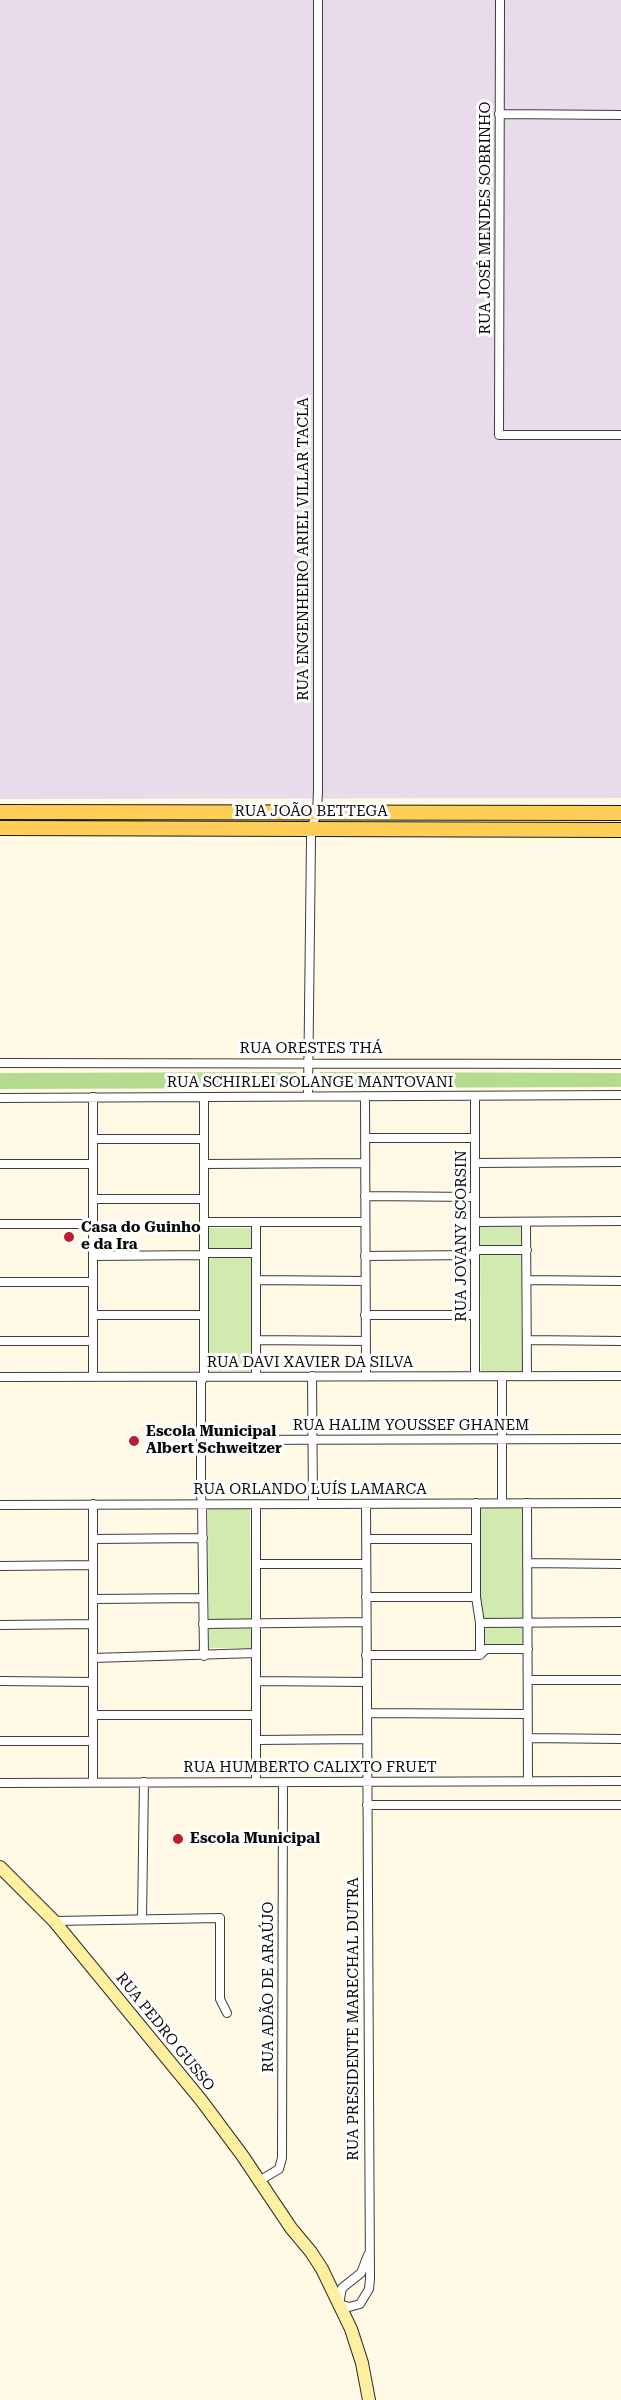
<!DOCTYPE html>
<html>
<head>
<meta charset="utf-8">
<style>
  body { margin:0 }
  canvas { display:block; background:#fff9e6 }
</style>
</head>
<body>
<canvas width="621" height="2400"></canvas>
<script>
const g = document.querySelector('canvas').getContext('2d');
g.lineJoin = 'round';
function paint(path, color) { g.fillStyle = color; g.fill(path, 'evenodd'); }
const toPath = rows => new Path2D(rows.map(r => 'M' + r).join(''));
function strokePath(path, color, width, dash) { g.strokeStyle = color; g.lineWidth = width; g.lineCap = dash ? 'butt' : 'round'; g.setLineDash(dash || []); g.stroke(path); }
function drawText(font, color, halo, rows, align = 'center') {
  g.font = font + ' "Roboto Serif",serif'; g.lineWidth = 6; g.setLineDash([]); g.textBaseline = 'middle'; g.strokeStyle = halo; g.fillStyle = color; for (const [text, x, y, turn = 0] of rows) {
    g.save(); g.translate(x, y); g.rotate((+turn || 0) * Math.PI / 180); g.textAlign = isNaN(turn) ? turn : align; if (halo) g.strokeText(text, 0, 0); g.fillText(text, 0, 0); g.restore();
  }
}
const industrial = toPath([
  [0,0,621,0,621,798,0,799]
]);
const green = toPath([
  [480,1227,521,1227,522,1371,481,1371],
  [207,1228,253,1228,252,1371,206,1370],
  [480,1507,522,1508,523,1646,484,1646,484,1618,480,1596],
  [208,1508,250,1508,251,1648,209,1648]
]);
const forest = toPath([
  [296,1072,296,1088,0,1089,0,1073],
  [320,1072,621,1073,621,1087,320,1088]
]);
const minor = toPath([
  [500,0,499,435,621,435],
  [499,114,621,115],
  [0,1063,621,1064],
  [308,1096,311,840,311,829,317,813,318,791,318,0],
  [365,1096,366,1376],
  [475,1096,475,1376],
  [93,1097,93,1377],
  [0,1098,621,1095],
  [365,1138,475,1138],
  [93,1139,204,1139],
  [475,1163,621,1162],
  [0,1164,93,1164],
  [204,1164,365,1163],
  [365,1196,475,1197],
  [93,1199,204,1199],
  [204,1222,365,1222],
  [475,1222,621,1221],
  [526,1222,527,1376],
  [0,1224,93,1224],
  [475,1250,527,1250],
  [204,1253,256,1253],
  [93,1256,204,1255],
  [365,1256,475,1255],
  [256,1280,365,1281],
  [527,1280,621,1281],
  [0,1282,93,1282],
  [93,1315,204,1315],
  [365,1315,475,1315],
  [256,1340,366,1341],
  [527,1340,621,1341],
  [0,1341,93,1341],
  [256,1376,256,1223],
  [312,1376,313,1504],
  [502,1376,502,1503],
  [0,1377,621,1376],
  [201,1440,621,1439],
  [476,1503,476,1597,480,1623,480,1655],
  [527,1503,528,1781],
  [93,1504,93,1782],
  [256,1504,256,1782],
  [366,1504,370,2279,369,2289,360,2304,349,2307,339,2304,342,2288,361,2273,368,2255],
  [0,1505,621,1503],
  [93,1539,203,1538],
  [366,1539,476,1539],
  [527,1563,621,1564],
  [256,1564,366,1564],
  [0,1566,93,1565],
  [366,1597,476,1597],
  [93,1599,203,1598],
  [480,1623,621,1622],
  [203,1624,366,1622],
  [0,1625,93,1624],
  [366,1655,480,1655,486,1649,528,1649],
  [204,1656,202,1504,201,1496,201,1382,204,1377,204,1097],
  [93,1658,256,1653],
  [528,1680,621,1680],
  [0,1681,93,1682],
  [256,1681,366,1682],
  [367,1713,528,1714],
  [93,1715,256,1715],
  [528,1738,621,1739],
  [256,1740,367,1739],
  [0,1741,93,1741],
  [0,1783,621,1781],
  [367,1805,621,1805],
  [142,1919,144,1782],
  [54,1921,220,1918,220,1999,227,2013],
  [259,2181,279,2169,282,2158,283,1782]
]);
const secondary = toPath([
  [0,1867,54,1921,201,2100,242,2155,291,2228,311,2252,322,2269,351,2329,362,2363,369,2400]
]);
const primary = toPath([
  [0,812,621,813],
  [0,828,621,830]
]);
const markers = [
  [69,1237,6,"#be1d2d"],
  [134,1441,6,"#be1d2d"],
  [178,1839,6,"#be1d2d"]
];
const streetNames = [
  ["RUA JOSÉ MENDES SOBRINHO",486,218,-90],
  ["RUA ENGENHEIRO ARIEL VILLAR TACLA",304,549,-90],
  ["RUA JOÃO BETTEGA",311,812],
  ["RUA ORESTES THÁ",311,1049],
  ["RUA SCHIRLEI SOLANGE MANTOVANI",310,1083],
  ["RUA JOVANY SCORSIN",462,1236,-90],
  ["RUA DAVI XAVIER DA SILVA",310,1363],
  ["RUA HALIM YOUSSEF GHANEM",411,1426],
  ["RUA ORLANDO LUÍS LAMARCA",310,1490],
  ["RUA HUMBERTO CALIXTO FRUET",310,1768],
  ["RUA ADÃO DE ARAÚJO",269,1987,-90],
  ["RUA PRESIDENTE MARECHAL DUTRA",354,2019,-90],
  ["RUA PEDRO GUSSO",165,2032,51]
];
const poiNames = [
  ["Casa do Guinho",81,1228],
  ["e da Ira",81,1245],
  ["Escola Municipal",146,1432],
  ["Albert Schweitzer",146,1449],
  ["Escola Municipal",190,1839]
];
paint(industrial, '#e8dcea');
paint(green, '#d1eaaf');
paint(forest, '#b4db8e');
strokePath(minor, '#3d3d3d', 10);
strokePath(secondary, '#2c2c2c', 14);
strokePath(primary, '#1b1b1b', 16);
strokePath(minor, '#fff', 8);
strokePath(secondary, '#fff0a1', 12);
strokePath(primary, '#ffce56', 14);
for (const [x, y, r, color] of markers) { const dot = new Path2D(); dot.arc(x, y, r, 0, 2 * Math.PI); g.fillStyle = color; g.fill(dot); strokePath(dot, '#fff', 2); }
drawText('15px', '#0a0a0a', '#fff', streetNames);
drawText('bold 15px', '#0a0a0a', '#fff', poiNames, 'left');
</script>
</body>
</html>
